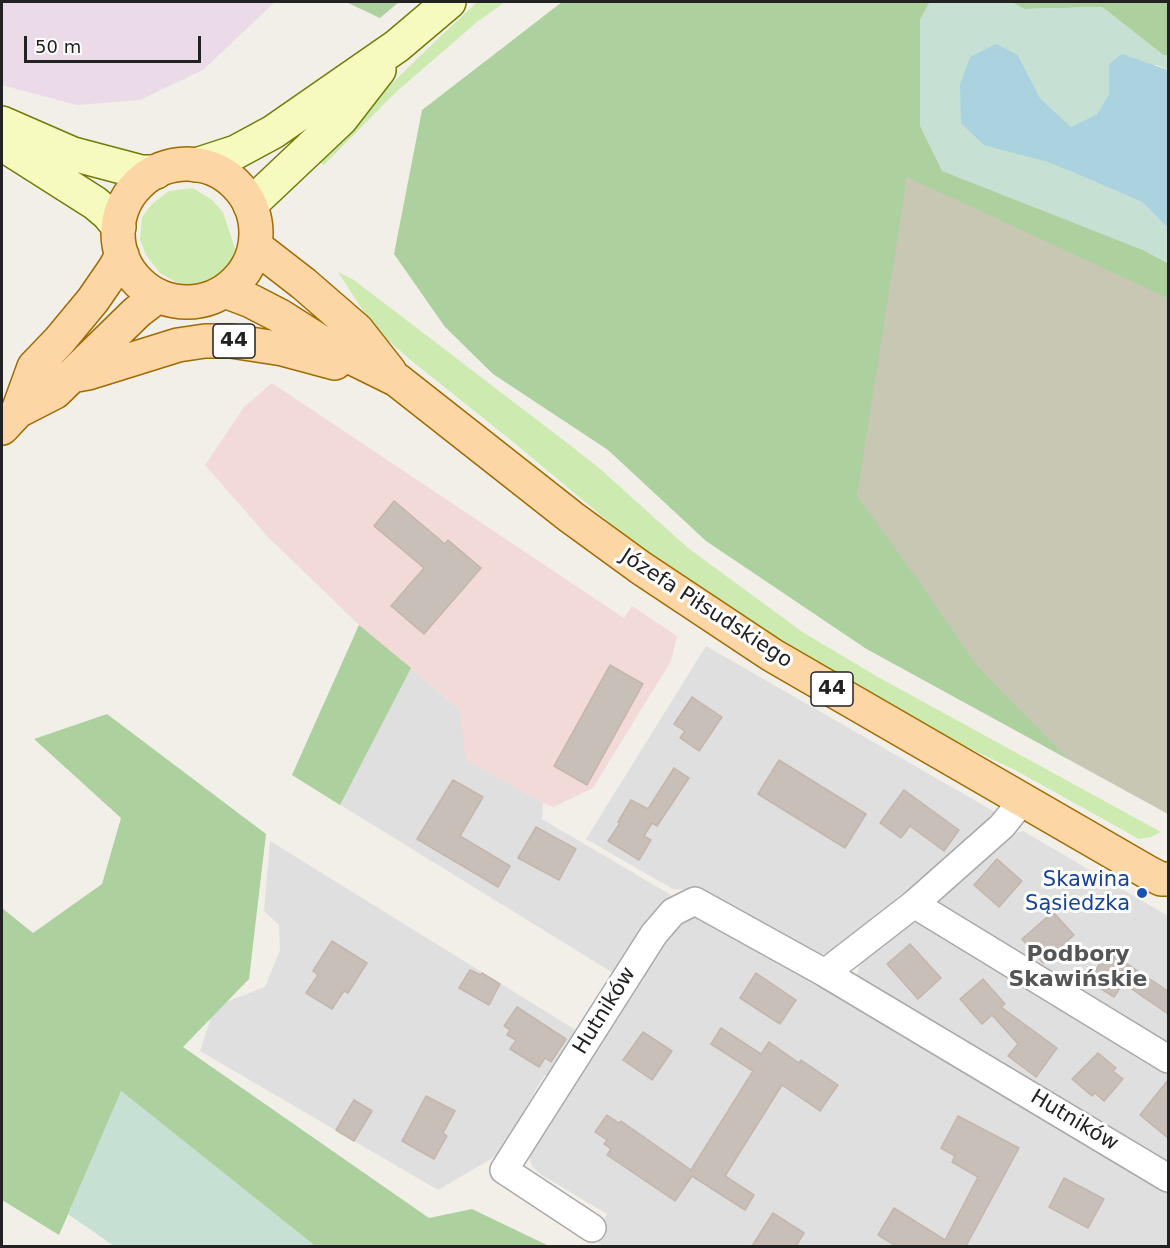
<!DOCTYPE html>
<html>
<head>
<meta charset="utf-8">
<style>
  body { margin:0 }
  #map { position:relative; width:1170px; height:1248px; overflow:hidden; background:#f2efe9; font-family:"DejaVu Sans",sans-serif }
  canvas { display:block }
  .frame { position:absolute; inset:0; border:3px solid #222; pointer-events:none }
  .scale { position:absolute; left:24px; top:36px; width:177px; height:27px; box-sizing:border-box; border:3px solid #222; border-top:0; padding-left:8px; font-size:18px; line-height:21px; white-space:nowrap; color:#222; -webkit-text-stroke:4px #fff; paint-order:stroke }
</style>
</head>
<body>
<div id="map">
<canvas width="1170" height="1248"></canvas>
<div class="frame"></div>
<div class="scale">50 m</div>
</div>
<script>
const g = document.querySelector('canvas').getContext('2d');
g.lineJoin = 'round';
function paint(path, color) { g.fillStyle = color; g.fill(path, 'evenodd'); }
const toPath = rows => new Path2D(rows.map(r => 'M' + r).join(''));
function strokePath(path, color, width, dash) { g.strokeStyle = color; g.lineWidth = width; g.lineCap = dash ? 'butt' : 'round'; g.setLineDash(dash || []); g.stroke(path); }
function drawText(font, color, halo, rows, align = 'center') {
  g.font = font + ' "DejaVu Sans",sans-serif'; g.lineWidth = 6; g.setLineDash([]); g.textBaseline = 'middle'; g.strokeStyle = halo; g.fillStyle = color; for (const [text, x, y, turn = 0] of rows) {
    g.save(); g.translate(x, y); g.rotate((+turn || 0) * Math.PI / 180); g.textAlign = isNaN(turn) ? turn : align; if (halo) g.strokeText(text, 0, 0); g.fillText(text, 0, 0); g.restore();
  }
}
const residential = toPath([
  [359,625,460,710,467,760,543,803,542,819,671,895,618,976,292,775],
  [706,646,995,812,995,820,828,953,805,958,690,890,673,889,586,839],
  [1023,831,1168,916,1168,1050,939,911,934,893,1008,835],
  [270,841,582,1034,559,1071,544,1076,536,1089,514,1134,496,1156,438,1190,200,1051,215,1006,265,987,280,950,279,925,264,911],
  [704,914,1168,1191,1168,1246,603,1246,592,1239,607,1214,540,1174,532,1166,529,1157,534,1145,671,921],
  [898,922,928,924,1168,1070,1168,1171,856,980,862,956]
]);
const commercial = toPath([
  [272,383,624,618,632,606,677,636,671,661,593,788,553,807,543,803,466,760,460,710,359,625,269,538,205,465,244,407]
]);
const industrial = toPath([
  [2,2,275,2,203,70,140,100,77,105,5,86,2,84]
]);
const construction = toPath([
  [910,156,1168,280,1168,814,865,648,854,566,860,426]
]);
const grass = toPath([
  [477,2,505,2,477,22,395,93,324,165,315,159,422,54],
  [193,188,212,200,223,212,238,258,237,265,227,276,212,284,195,287,181,285,160,273,146,255,140,239,142,217,152,204,169,191],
  [338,272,354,280,562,439,598,467,688,548,804,633,878,677,1161,832,1151,837,1139,839,1015,770,893,712,782,645,651,557,512,441,413,362,375,329]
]);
const forest = toPath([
  [346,2,399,2,380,18],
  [562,2,930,2,920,20,1145,251,1168,263,1168,298,907,177,857,496,918,580,977,666,1068,759,865,648,706,541,608,450,493,374,445,327,394,254,422,110],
  [1011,2,1168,2,1168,56,1163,55,1102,7,1024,9],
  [359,625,411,668,340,805,292,775],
  [107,714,266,834,249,979,183,1047,429,1218,472,1209,549,1246,315,1246,122,1092,59,1235,2,1200,2,908,33,933,102,884,121,818,34,739]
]);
const wetland = toPath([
  [930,2,1011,2,1024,9,1102,7,1163,55,1168,56,1168,70,1157,65,1109,64,1109,94,1097,114,1071,127,1040,98,1018,55,984,145,1049,162,1142,202,1168,228,1168,263,1145,251,942,171,920,126,920,20],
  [121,1091,315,1246,114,1246,68,1214]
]);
const water = toPath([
  [996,44,1018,55,1040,98,1071,127,1097,114,1109,94,1109,64,1122,54,1168,70,1168,228,1142,202,1049,162,984,145,961,123,960,85,970,57]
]);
const building = toPath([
  [394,501,445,544,448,540,481,568,424,634,391,606,424,568,374,526,394,501],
  [610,665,643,684,587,785,554,766,610,665],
  [692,697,722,717,699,751,680,738,685,731,674,724,692,697],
  [779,760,866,814,845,848,758,794,779,760],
  [674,768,689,778,657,826,652,823,644,836,651,840,639,860,608,841,620,823,618,822,631,800,648,809,674,768],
  [453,780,483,797,460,836,510,866,498,887,417,839,453,780],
  [904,790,959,830,944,851,910,826,901,838,880,823,904,790],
  [536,827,576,849,559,880,518,858,536,827],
  [997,859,1022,881,999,907,974,885,997,859],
  [1053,912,1074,935,1043,963,1022,939,1053,912],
  [332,941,367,963,348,993,344,991,332,1009,306,993,318,975,313,971,332,941],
  [910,944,941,978,918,999,887,964,910,944],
  [1108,951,1168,991,1168,1014,1123,983,1114,997,1089,981,1108,951],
  [470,970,481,975,482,973,500,984,489,1005,459,988,470,970],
  [756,973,796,1000,780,1024,740,998,756,973],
  [983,979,1005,1004,1001,1007,1057,1048,1036,1077,1008,1056,1018,1044,992,1015,982,1024,960,999,983,979],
  [517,1007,566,1039,551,1062,545,1058,539,1067,510,1049,516,1040,507,1035,510,1030,504,1026,517,1007],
  [721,1028,761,1054,769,1042,799,1063,801,1060,838,1085,820,1111,782,1085,725,1176,754,1195,745,1210,692,1176,675,1201,607,1155,611,1149,604,1144,607,1140,595,1132,607,1115,619,1123,621,1121,691,1170,753,1071,711,1044,721,1028],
  [643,1032,672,1051,652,1080,623,1060,643,1032],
  [1098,1053,1116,1068,1113,1071,1123,1079,1104,1101,1095,1093,1092,1096,1072,1079,1098,1053],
  [1168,1080,1168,1138,1140,1115,1168,1080],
  [426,1096,455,1111,443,1133,447,1136,434,1159,402,1141,426,1096],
  [354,1100,372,1111,354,1141,336,1130,354,1100],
  [958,1116,1019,1148,966,1246,896,1246,878,1235,894,1208,945,1240,978,1177,952,1162,955,1156,941,1148,958,1116],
  [1064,1178,1104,1199,1088,1228,1049,1207,1064,1178],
  [773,1213,804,1233,796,1246,752,1246,773,1213]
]);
const minor = toPath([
  [914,904,1168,1059],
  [825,973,1168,1178],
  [592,1228,504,1170,654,934,673,912,695,901,825,973,914,904,1002,826,1023,800]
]);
const secondary = toPath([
  [2,123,73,154,141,172,156,172],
  [2,144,95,203,108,214,119,227],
  [196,165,236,152,273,132,397,46,449,2],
  [250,205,341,119,379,70]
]);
const primary = toPath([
  '118 233a69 69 0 1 1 138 0a69 69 0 1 1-138 0Z',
  [255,246,304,284,357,330,390,372],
  [225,291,251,301,280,316,324,344,397,380,571,517,641,568,772,655,1149,873,1161,879,1168,879],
  [71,376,88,373,178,345,205,341,231,341,283,349,335,363],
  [18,411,34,367,59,341,93,300,115,268,122,255],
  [2,428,18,411,55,392,137,312,158,296]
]);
const markers = [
  [1142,893,6,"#1a4fb4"]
];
const shields = [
  [234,341,42],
  [832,689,42]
];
const shieldNames = [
  ["44",234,341],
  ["44",832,689]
];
const streetNames = [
  ["Józefa Piłsudskiego",706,609,33],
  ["Hutników",605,1011,-58],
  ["Hutników",1074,1121,31]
];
const transitNames = [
  ["Skawina",1130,881],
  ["Sąsiedzka",1130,905]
];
const neighbourhoodNames = [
  ["Podbory",1078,955],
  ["Skawińskie",1078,980]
];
paint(residential, '#e0dfdf');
paint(commercial, '#f2dad9');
paint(industrial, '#ebdbe8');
paint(construction, '#c7c7b4');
paint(grass, '#cdebb0');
paint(forest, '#add19e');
paint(wetland, '#c6e0d4');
paint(water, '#aad3df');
paint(building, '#c7bfb8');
strokePath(building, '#c4b6ab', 1.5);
strokePath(minor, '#a9a9a9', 30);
strokePath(secondary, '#707d05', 36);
strokePath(primary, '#a06b00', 36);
strokePath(minor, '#fff', 27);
strokePath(secondary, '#f7fabf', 33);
strokePath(primary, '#fcd6a4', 33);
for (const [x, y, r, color] of markers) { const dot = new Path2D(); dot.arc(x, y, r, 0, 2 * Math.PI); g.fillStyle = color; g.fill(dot); strokePath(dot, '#fff', 2); }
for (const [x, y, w] of shields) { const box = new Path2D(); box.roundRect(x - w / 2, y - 17, w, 34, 4.5); g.fillStyle = '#fff'; g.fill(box); strokePath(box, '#222', 1.5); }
drawText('bold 20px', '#222', null, shieldNames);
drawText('21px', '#222', '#fff', streetNames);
drawText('21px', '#164399', '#fff', transitNames, 'right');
drawText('bold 22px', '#555', '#fff', neighbourhoodNames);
</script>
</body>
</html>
